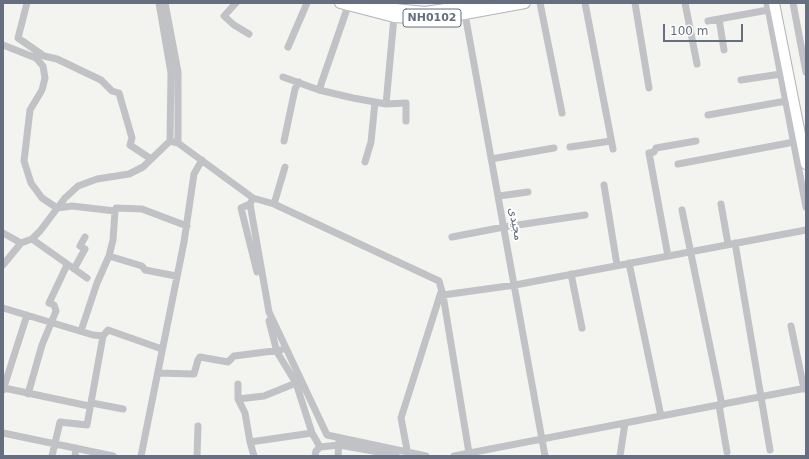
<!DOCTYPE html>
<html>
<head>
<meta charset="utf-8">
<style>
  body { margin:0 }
  #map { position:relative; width:809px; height:459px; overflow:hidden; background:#f3f4f0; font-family:"DejaVu Sans",sans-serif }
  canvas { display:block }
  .frame { position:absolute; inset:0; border:4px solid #666f7f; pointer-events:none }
  .scale { position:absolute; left:663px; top:24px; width:80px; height:18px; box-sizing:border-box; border:2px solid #666f7f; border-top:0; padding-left:5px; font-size:12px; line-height:14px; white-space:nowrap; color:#666f7f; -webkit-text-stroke:3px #fff; paint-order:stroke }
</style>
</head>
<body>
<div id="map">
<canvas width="809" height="459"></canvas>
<div class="frame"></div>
<div class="scale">100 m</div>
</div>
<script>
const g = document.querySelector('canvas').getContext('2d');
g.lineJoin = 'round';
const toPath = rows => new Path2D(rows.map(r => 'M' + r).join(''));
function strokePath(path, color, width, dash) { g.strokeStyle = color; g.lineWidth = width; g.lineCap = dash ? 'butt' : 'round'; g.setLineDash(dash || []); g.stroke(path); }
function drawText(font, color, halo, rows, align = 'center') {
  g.font = font + ' "DejaVu Sans",Cairo,sans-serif'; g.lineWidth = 4; g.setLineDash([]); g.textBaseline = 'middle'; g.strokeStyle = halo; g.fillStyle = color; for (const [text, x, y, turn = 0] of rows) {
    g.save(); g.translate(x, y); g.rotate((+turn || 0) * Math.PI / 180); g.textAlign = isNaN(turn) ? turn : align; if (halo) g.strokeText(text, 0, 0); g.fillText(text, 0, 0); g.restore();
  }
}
const minor = toPath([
  [27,3,18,38,44,56,57,59,101,80,112,91,119,93,132,138,130,145,151,159],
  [159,3,171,73,170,141],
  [165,3,178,72,178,143],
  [236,3,224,16,234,25,249,34],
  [540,3,562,113],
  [585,3,613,149],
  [635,3,649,88],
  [685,3,697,64],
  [767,3,806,207],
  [793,3,806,72],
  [465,14,545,456],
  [719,19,724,50],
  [708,21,768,10],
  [3,45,36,58,43,66,45,78,42,90,30,110,24,161,31,183,42,198,57,208,72,206,115,211,116,208,142,209,187,226],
  [288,47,307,3],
  [283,77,319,90,353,98,386,104,406,103,406,121],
  [741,80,781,74],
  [319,90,348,6],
  [386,104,394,17],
  [708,115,786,101],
  [284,141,295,89,299,82],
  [570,147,611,141],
  [491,159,554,148],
  [365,162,371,142,375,102],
  [678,164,794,142],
  [604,185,617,265],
  [499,196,528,192],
  [253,198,250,204,269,312,327,435,426,456],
  [250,204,241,208,257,272],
  [274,204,285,167],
  [721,204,728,244],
  [682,210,722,405],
  [3,233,21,243],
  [452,237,504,227,585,215],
  [32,239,87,278],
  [735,243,770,450],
  [109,256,142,266,145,270,176,276],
  [668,256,649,153,654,152,656,148,696,141],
  [629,263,661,416],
  [3,265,21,243,32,239,40,231,65,198,78,186,97,179,129,174,143,167,170,141,178,143,253,198,274,204,439,281,443,295,515,285,806,230],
  [74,269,85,249,80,246,85,237],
  [571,274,582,328],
  [443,295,469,453],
  [3,308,93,335,103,336,108,330,162,349],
  [269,321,277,352,296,383,312,433,320,447],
  [791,326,804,389],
  [81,331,97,283,109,256,113,240,115,211],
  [158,373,194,374,198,360,200,357,228,362,234,356,281,350],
  [238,384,238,399,245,413,250,442,312,433],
  [4,388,89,406,92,403,123,409],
  [3,390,27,315],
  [28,394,42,345,56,311,54,305,49,303,67,265],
  [238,399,264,396,296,383],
  [719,405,727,452],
  [3,433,113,456],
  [250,442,254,456],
  [408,455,401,418,441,292],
  [52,456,60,422,87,425,103,336],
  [75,456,76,448],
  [141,456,184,242,194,174,202,160],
  [197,456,198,426],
  [315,456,316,451,320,447,339,445,396,455],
  [338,456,339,440],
  [454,456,806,388],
  [620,456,625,423]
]);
const highway = toPath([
  [340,3,394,17,426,19,465,14,525,3],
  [363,3,376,7,425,12,485,3],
  [774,3,806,164]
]);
const shields = [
  [432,18,58]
];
const shieldNames = [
  ["NH0102",432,18]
];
const streetNames = [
  ["مجیدی",515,224,79]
];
strokePath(highway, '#b2b4b8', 12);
strokePath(minor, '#c0c2c6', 7);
strokePath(highway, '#fff', 10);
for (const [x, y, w] of shields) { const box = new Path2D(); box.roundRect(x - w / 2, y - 9, w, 18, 3); g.fillStyle = '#fff'; g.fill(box); strokePath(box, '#666f7f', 1); }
drawText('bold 11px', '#666f7f', null, shieldNames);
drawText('12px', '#666f7f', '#fff', streetNames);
</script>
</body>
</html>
